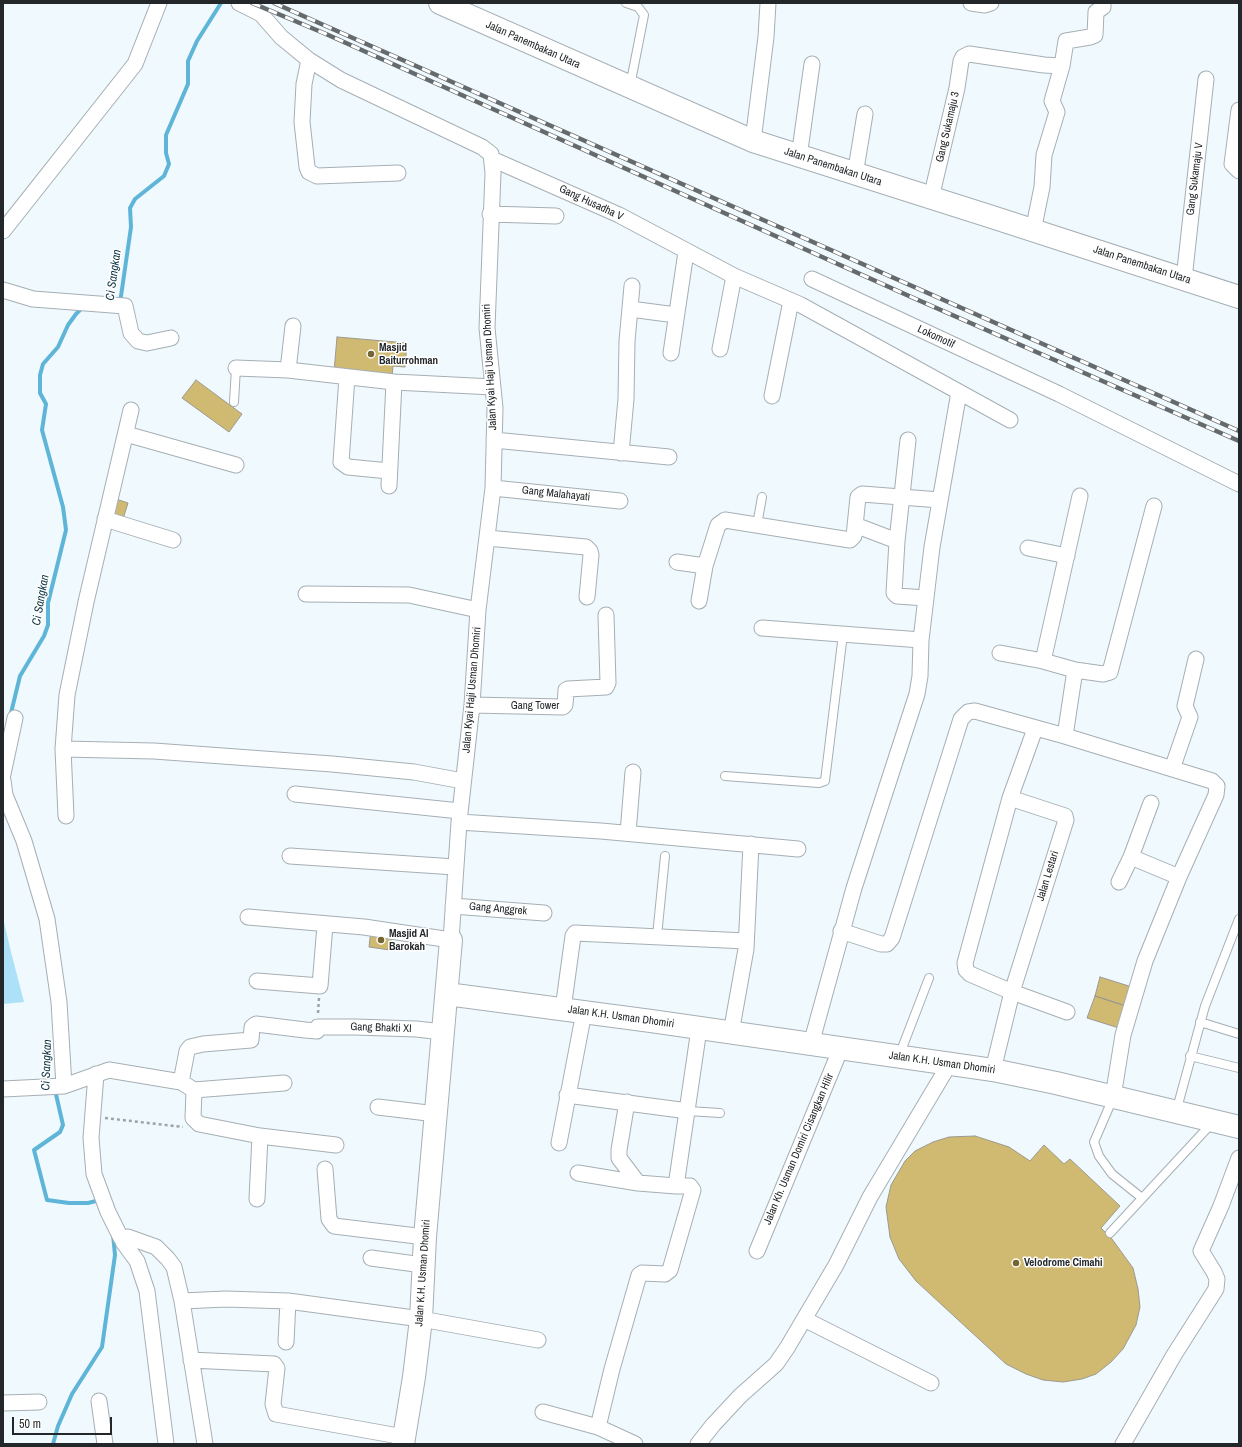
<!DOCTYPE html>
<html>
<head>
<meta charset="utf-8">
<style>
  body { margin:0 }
  #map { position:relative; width:1242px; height:1447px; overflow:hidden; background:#eff9fe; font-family:"Archivo Narrow",sans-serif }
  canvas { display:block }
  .frame { position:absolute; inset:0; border:4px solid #232729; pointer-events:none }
  .scale { position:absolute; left:12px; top:1417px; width:100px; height:18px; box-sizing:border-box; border:2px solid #232729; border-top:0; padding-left:5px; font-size:12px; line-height:14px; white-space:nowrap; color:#232729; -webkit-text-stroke:3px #fff; paint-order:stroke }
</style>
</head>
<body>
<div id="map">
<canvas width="1242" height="1447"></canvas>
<div class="frame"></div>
<div class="scale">50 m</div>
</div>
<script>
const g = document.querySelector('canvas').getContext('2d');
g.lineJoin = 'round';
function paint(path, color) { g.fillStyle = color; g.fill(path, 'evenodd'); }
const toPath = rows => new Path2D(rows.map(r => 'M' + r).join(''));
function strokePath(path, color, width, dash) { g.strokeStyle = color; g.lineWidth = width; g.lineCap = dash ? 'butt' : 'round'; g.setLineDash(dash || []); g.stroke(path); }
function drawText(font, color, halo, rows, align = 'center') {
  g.font = font + ' "Archivo Narrow",sans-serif'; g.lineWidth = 3; g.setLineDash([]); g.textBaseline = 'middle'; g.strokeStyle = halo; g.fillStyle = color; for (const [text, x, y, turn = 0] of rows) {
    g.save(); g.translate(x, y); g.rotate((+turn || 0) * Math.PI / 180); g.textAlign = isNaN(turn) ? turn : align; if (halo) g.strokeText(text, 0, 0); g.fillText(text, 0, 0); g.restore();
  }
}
const green = toPath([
  [3,918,11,952,24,1002,3,1004]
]);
const stream = toPath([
  [120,303,131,227,130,208,135,199,164,176,169,164,166,153,166,135,188,84,188,61,197,41,221,3],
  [10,717,20,676,44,636,48,625,48,603,66,530,63,507,42,430,46,404,40,393,40,375,43,364,58,347,68,325,76,314,82,308],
  [55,1090,63,1125,60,1132,34,1150,47,1200,69,1203,88,1203,100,1200],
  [53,1444,58,1426,72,1394,102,1347,115,1255,113,1234]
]);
const building = toPath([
  [337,337,407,343,405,367,393,366,392,377,334,372,337,337],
  [196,380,242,414,229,432,182,398,196,380],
  [116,499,128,503,123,519,111,515,116,499],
  [371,930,393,933,390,950,369,947,371,930],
  [1100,977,1132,987,1126,1006,1095,996,1100,977],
  [1095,996,1126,1006,1119,1028,1087,1018,1095,996],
  [975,1136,1009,1147,1030,1161,1044,1145,1064,1164,1070,1159,1120,1206,1101,1228,1112,1239,1133,1268,1138,1289,1140,1307,1136,1325,1123,1349,1111,1362,1096,1374,1082,1379,1063,1382,1043,1380,1026,1374,1006,1364,916,1281,899,1259,890,1237,886,1207,891,1185,905,1161,915,1151,933,1142,949,1137,975,1136]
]);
const path = toPath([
  [318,1013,319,998],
  [105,1118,183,1127]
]);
const lane = toPath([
  [626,3,638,7,644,15,630,86],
  [234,402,236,368],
  [757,525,762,497],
  [725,776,819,783,825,781,843,634],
  [657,936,665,856],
  [1200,1022,1239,1034],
  [899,1056,929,978],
  [1190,1056,1239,1068],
  [1113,1098,1094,1142,1099,1156,1112,1174,1142,1198],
  [688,1111,720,1113],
  [1176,1112,1205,1006,1239,919],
  [1110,1233,1212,1123]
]);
const street = toPath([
  [239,3,261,14,281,37,309,60,341,80,482,147,491,154,493,173,487,328,495,408,493,488,478,610,472,705,459,822,451,940,364,927,248,917],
  [971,3,985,5,991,3],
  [309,60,304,84,302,122,307,167,309,172,317,176,398,173],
  [1239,110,1232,164,1239,171],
  [753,141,766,37,768,3],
  [799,157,812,64],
  [492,159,619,215,734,276,720,349],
  [855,175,865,114],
  [931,198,957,88,961,61,963,57,969,54,1044,65,1062,66],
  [490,214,556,216],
  [3,231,135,64,159,3],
  [1033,231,1042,187,1044,155,1057,112,1052,101,1062,66,1066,41,1090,37,1095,35,1096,12,1103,7,1103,3],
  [734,276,801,305,1010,420],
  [812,279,1059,394,1239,484],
  [1184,279,1206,79],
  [3,290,33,299,125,306,131,333,138,341,147,343,171,338],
  [630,309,676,315],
  [671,353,686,252],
  [236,368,288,370,394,382,493,387],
  [288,370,293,326],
  [347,377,341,462,348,467,389,471],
  [772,396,791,301],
  [126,434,236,465],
  [494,440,669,457],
  [908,440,897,541,894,593,897,596,926,598],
  [621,453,626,399,627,341,632,286],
  [389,486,394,382],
  [493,488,620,501],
  [105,519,173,540],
  [855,525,897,541],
  [487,538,586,547,590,551,591,555,587,597],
  [1028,548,1067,556],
  [677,562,705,566],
  [306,594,409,595,478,610],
  [699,601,705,566,718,525,725,520,850,540,854,536,858,497,862,494,940,500],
  [762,628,921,640],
  [1000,653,1043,661,1075,670,1103,674,1110,672,1154,506],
  [1043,661,1080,496],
  [472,705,563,707,565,705,566,690,568,689,606,687,608,683,606,615],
  [1035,729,1010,798,965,963,966,970,970,974,1012,992,1067,1012],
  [1065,736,1075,670],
  [63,749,154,751,332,764,414,772,463,781],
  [1172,769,1190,717,1185,706,1196,659],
  [3,774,15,718],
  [3,780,5,795,24,841,47,919,59,1002,64,1086],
  [295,794,460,811],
  [66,816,63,749,67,695,86,602,131,410],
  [459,822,601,831,798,849],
  [628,833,633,772],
  [290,856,455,867],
  [1131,857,1179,877],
  [1119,882,1131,857,1151,803],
  [453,906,544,913],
  [841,931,881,944,887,944,892,938,961,719,968,712,975,711,1065,736,1212,781,1217,786,1216,795,1179,877,1145,961,1123,1035,1113,1097],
  [257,981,320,986,325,925],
  [563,1009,573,936,575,933,746,941],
  [731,1033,746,949,751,844],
  [811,1044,854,888,917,694,920,676,921,640,932,547,959,392],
  [993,1070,1012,992,1066,820,1065,816,1010,798],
  [96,1074,91,1138,94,1174,108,1212,121,1238],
  [181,1082,187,1051,190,1047,203,1044,251,1040,252,1027,256,1024,305,1030,317,1031,318,1027,355,1027,416,1029,443,1032],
  [3,1089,64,1086,109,1070,181,1082,194,1090,284,1083],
  [194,1090,193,1118,199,1124,260,1136,336,1145],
  [567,1095,688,1111],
  [627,1102,619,1150,619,1158,638,1183],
  [378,1107,436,1114],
  [559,1143,584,1012],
  [325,1169,329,1219,334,1226,425,1237],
  [578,1173,638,1183,676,1186,699,1029],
  [257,1199,260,1136],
  [128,1237,156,1247,168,1259,174,1267,182,1301,205,1444],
  [123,1242,137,1261,147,1291,166,1444],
  [757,1251,841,1048],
  [371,1258,423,1265],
  [182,1301,226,1299,288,1301,421,1319,538,1340],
  [804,1319,931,1383],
  [286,1342,288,1301],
  [191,1360,274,1364,277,1368,273,1404,276,1414,404,1437],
  [99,1401,105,1444],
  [3,1403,39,1402],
  [543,1412,598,1427,635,1444],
  [598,1427,612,1369,639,1275,642,1273,665,1274,670,1270,693,1190,690,1186,676,1186],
  [698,1444,713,1425,740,1396,776,1364,787,1348,836,1265,870,1197,950,1063],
  [1123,1444,1174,1355,1216,1289,1217,1279,1214,1272,1201,1251,1221,1206,1239,1158]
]);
const secondary = toPath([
  [447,994,651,1021,993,1070,1056,1083,1239,1127],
  [403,1444,414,1377,421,1319,425,1237,451,940]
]);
const primary = toPath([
  [440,3,753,141,992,217,1239,297]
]);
const rail = toPath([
  [252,3,326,34,909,296,1239,441],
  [274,3,1239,431]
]);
const markers = [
  [371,354,4,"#746532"],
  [381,940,4,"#746532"],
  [1016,1263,4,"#746532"]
];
const streetNames = [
  ["Jalan Panembakan Utara",533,45,24],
  ["Gang Sukamaju 3",948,127,-77],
  ["Jalan Panembakan Utara",833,167,18],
  ["Gang Sukamaju V",1195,179,-83],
  ["Gang Husadha V",591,203,25],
  ["Jalan Panembakan Utara",1142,265,18],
  ["Lokomotif",936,337,25],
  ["Jalan Kyai Haji Usman Dhomiri",490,367,-93],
  ["Gang Malahayati",556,494,6],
  ["Jalan Kyai Haji Usman Dhomiri",472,690,-85],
  ["Gang Tower",535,706],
  ["Jalan Lestari",1048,876,-73],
  ["Gang Anggrek",498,909,5],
  ["Jalan K.H. Usman Dhomiri",621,1017,8],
  ["Gang Bhakti XI",381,1028,2],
  ["Jalan K.H. Usman Dhomiri",942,1063,8],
  ["Jalan Kh. Usman Domiri Cisangkan Hilir",799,1149,-67],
  ["Jalan K.H. Usman Dhomiri",423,1273,-86]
];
const poiNames = [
  ["Masjid",379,348],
  ["Baiturrohman",379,361],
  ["Masjid Al",389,934],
  ["Barokah",389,947],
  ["Velodrome Cimahi",1024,1263]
];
const waterNames = [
  ["Ci Sangkan",114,275,-82],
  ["Ci Sangkan",41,600,-80],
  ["Ci Sangkan",47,1065,-88]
];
paint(green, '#ace1f8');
strokePath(stream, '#5fb5d7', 4);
paint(building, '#d0b970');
strokePath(building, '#9b9990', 1);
strokePath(lane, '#a6afb4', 10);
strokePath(street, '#a6afb4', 17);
strokePath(secondary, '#a6afb4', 24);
strokePath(primary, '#a6afb4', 24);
strokePath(path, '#9ca4a7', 2.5, [3, 3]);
strokePath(lane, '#fff', 8);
strokePath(street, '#fff', 15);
strokePath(secondary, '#fff', 22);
strokePath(primary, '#fff', 22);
strokePath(rail, '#656a6d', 4.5);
strokePath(rail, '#fff', 3, [9]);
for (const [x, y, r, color] of markers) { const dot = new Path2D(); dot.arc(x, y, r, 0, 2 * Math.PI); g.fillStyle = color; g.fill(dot); strokePath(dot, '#fff', 1.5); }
drawText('11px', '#232729', '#fff', streetNames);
drawText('bold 11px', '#232729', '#fff', poiNames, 'left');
drawText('italic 12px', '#0d3543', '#fff', waterNames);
</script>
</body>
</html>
